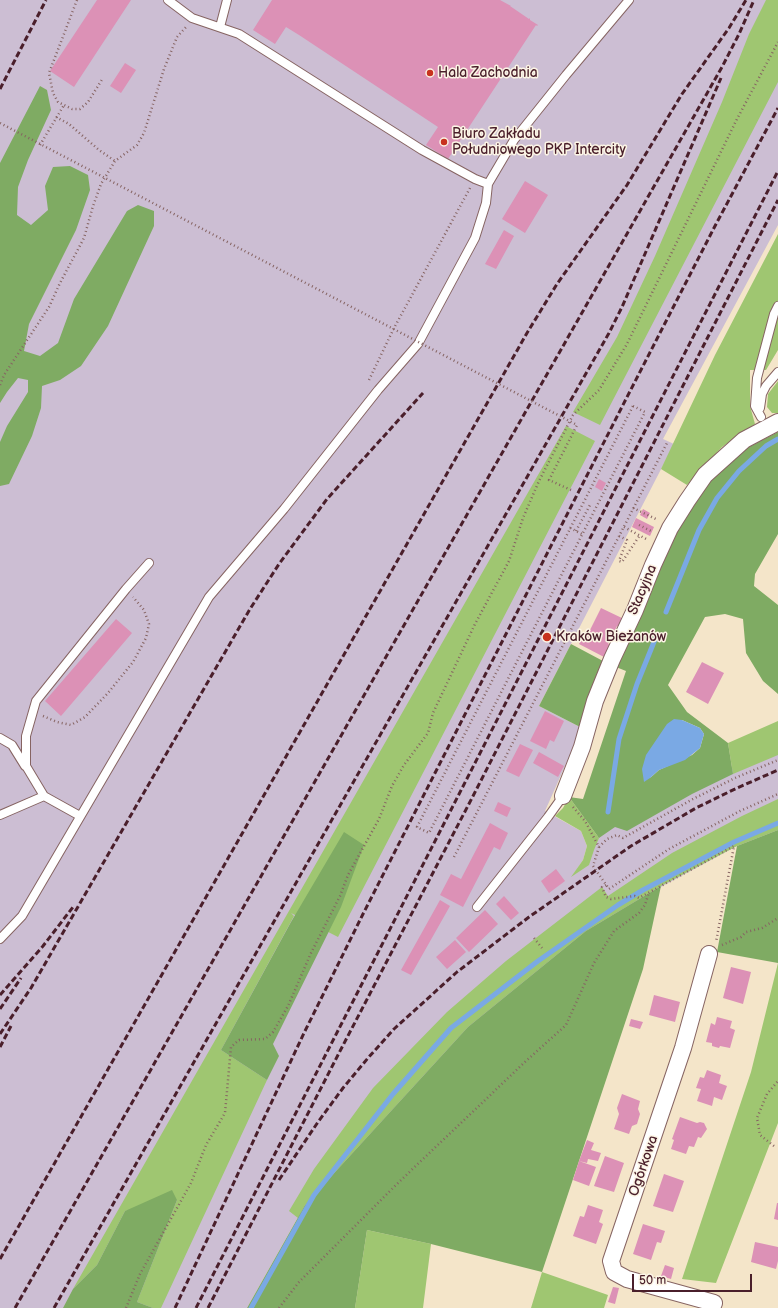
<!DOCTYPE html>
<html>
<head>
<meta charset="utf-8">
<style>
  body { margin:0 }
  #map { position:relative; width:778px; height:1308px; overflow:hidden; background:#f4e5c9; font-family:"Balsamiq Sans",sans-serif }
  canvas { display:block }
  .scale { position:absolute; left:632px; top:1274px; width:120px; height:18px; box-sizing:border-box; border:2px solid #4a1f2b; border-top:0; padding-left:5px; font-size:12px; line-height:14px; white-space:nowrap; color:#4a1f2b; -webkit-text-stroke:3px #fcf5e5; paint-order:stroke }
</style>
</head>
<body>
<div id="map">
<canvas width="778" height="1308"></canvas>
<div class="scale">50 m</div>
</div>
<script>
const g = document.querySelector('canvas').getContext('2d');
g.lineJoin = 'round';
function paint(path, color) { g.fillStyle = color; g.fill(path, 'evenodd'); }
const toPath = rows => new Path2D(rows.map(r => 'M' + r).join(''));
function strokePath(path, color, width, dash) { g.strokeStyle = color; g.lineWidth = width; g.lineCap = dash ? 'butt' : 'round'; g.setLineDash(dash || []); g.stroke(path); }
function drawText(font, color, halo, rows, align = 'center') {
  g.font = font + ' "Balsamiq Sans",sans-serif'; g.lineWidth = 3; g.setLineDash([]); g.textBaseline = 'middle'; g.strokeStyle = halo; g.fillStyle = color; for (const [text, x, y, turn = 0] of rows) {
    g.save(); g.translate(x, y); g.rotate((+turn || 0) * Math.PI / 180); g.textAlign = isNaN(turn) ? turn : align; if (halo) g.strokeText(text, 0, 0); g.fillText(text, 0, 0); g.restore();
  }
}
const industrial = toPath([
  [0,0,778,0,778,225,663,439,674,444,539,706,582,728,545,811,581,831,587,846,583,860,573,875,587,862,600,831,671,800,739,765,778,750,778,830,737,846,661,887,614,915,305,1205,247,1308,0,1308]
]);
const green = toPath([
  [766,0,778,0,778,82,600,425,573,412,617,337,655,256,722,102,749,34],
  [778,234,778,350,766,370,750,370,750,406,755,424,722,447,687,485,661,469,715,355],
  [778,381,778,413,772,413,767,407,768,394],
  [566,426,595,441,338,937,291,913,294,916,221,1050,267,1080,161,1308,153,1308,137,1302,177,1200,125,1211,97,1265,73,1289],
  [778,721,778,755,733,774,728,743],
  [569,797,599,838,594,850,589,865,571,877,583,860,587,846,581,831,555,816,563,808],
  [778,799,778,830,737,846,661,886,586,931,468,1027,305,1205,298,1218,289,1211,314,1169,373,1088,447,1012,506,961,602,887,608,896,672,853,742,816],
  [778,963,778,1123,716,1283,682,1279,751,1072],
  [367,1230,431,1244,423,1308,355,1308],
  [542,1272,608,1295,604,1308,531,1308]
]);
const forest = toPath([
  [40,86,47,90,51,110,28,160,18,187,17,215,31,225,48,210,45,186,53,167,70,166,88,175,90,190,76,230,29,324,24,351,40,356,58,343,74,299,127,211,138,205,154,211,154,226,108,326,81,366,60,380,42,386,41,408,32,436,9,484,0,486,0,442,7,426,28,392,28,380,18,378,7,392,0,403,0,163],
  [778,432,778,534,755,574,754,586,778,605,778,694,763,681,746,653,743,619,725,614,705,617,668,685,687,712,728,743,733,774,692,794,627,831,615,827,599,838,569,797,583,799,626,671,616,667,673,535,707,484,747,448],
  [682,720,700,728,704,734,700,748,692,755,659,770,650,778],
  [571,644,603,661,582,728,539,706],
  [778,830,778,963,717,952,737,846],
  [344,832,364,845,341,907,273,1044,279,1056,267,1080,221,1050,291,922],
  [661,886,643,969,542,1272,431,1244,367,1230,355,1308,247,1308,305,1205,468,1027,586,931],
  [172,1190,177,1200,137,1302,153,1308,63,1308,73,1289,97,1265,125,1211]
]);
const water = toPath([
  [674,719,682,720,700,728,704,734,700,748,685,760,659,770,650,778,644,782,642,769,646,755,667,724]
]);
const stream = toPath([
  [666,612,699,530,717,498,739,471,766,446,778,439],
  [608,812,619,739,637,684,656,637],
  [251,1308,314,1195,393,1094,451,1028,538,961,618,905,643,890,734,842,778,823]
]);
const building = toPath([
  [97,0,131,0,74,87,50,71],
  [272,0,500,0,511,6,510,6,529,19,530,18,530,20,538,25,537,26,536,25,448,159,426,145,438,127,299,35,286,27,275,44,253,30],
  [125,63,136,70,121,93,110,86],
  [525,181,548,195,525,233,502,219],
  [504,230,514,236,496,269,485,264],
  [599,479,606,483,602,491,595,487],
  [643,509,650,513,647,519,640,515],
  [636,518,654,527,650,536,632,527],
  [601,608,624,619,620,627,617,626,608,644,611,645,604,657,579,644,585,632,588,634],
  [116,619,132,633,61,716,45,701],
  [702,662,724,673,708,704,686,692],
  [545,711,564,721,554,742,550,740,546,749,530,741],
  [520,744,533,750,519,777,506,771],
  [539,752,564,766,558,777,533,763],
  [498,802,511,808,507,817,494,811],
  [490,823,508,833,500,850,494,847,463,907,440,895,451,874,461,879],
  [556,869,565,881,549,893,541,881],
  [504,896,519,913,511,920,496,904],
  [440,900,450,906,411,975,401,970],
  [485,910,498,924,469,952,456,938],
  [455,940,466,952,447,969,436,957],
  [731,967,751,972,743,1004,723,998],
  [654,995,680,1002,675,1022,649,1015],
  [717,1017,732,1021,730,1028,735,1030,730,1048,720,1046,719,1048,712,1046,712,1043,706,1042,711,1023,715,1025],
  [631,1019,643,1022,640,1029,629,1026],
  [707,1070,721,1075,719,1083,727,1086,722,1100,714,1097,712,1106,697,1101,701,1089,696,1088,700,1077,704,1078],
  [622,1094,640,1101,638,1109,640,1114,637,1124,632,1126,629,1134,614,1129,619,1114,617,1108],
  [680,1117,697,1123,700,1122,704,1123,707,1129,701,1138,698,1137,694,1147,689,1146,686,1154,671,1149,674,1140,672,1139],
  [587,1140,594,1143,591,1150,601,1153,598,1161,588,1159,587,1163,579,1161],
  [605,1156,624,1163,614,1192,594,1186],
  [579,1161,596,1167,589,1186,573,1180],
  [664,1174,684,1181,673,1212,653,1206],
  [777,1203,778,1203,778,1220,774,1219],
  [588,1205,603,1210,599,1222,603,1224,596,1244,573,1236,580,1216,584,1217],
  [643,1224,665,1231,661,1243,657,1242,651,1260,633,1254],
  [755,1242,778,1247,778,1261,776,1269,751,1262],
  [665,1265,674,1268,671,1279,661,1276],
  [613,1287,619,1288,615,1304,608,1302]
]);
const path = toPath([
  [77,0,49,73,53,93,58,102,72,109,80,109,88,102,103,78],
  [56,117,69,124,99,150,115,161],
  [40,145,64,105],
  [369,380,393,330,470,188],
  [0,385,4,375,49,307,60,283,84,238,93,206,101,184,115,161,137,145,144,133,164,69,177,37,186,27],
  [633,406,645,412,429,833,417,827,633,406],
  [571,490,549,480,577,425],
  [633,508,658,520],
  [639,525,651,531],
  [624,527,648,540],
  [570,528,582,534],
  [576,531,590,505],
  [619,536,627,540,619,561,622,562,640,535],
  [43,716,57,722,71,725,85,717,108,693,133,662,146,638,149,624,144,610,133,597],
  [573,807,585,821,599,847,593,866,609,889,669,849,740,811,778,794],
  [599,847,607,839,617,835,623,838,693,799,735,778,778,760],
  [454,857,668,441],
  [606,885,602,887,606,897,611,899,635,896,639,898,734,846,716,942],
  [534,938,542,948],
  [722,945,741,937,746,932,762,928,778,918],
  [774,1146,760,1135,757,1118,767,1094,778,1081],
  [126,1308,140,1274,191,1183,206,1145,225,1113,231,1047,239,1040,265,1039,273,1032,288,1006,311,953,340,896,348,875,379,819,392,786,404,765,428,733,433,713,475,624,509,561,523,518,539,481,573,415,599,390,627,344,737,119,778,42],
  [279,1308,299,1282,400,1181,526,1061,566,1025,594,963,614,931,639,913,645,905,649,892]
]);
const lane = toPath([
  [168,0,192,18,239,34,422,150,475,179,488,184],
  [220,27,227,0],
  [760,408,762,394,766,386,778,372],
  [761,417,755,406,757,378,774,314,778,306],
  [0,738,12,745,25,766],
  [0,815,44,796],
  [80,816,44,796,26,766,26,736,36,701,126,589,149,563],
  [477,907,548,817,563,796],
  [0,939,22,916,209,597,284,509,378,390,418,344,475,238,486,203,488,184,514,140,566,75,629,0]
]);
const street = toPath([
  [563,796,582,747,595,701,612,659,635,610,653,565,670,528,687,501,705,475,744,440,778,422],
  [709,954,683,1048,611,1261,614,1272,627,1279,714,1303,712,1308]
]);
const rail = toPath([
  [0,89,46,0],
  [0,995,43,946,73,907],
  [0,1009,21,978],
  [0,1034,31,988,250,609,279,564,327,499,423,393],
  [0,1047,11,1026],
  [279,1180,318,1122,343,1088,368,1058,394,1029,457,972,529,917,631,846,696,808,737,788,778,770],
  [0,1259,527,333,557,284,627,185,682,94,729,28,746,0],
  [15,1308,722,67,739,34,754,0],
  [54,1308,609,333,622,307,721,78],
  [175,1308,304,1033,363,914,626,399,715,226,778,108],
  [196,1308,778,171],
  [208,1308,339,1053,472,798,778,200]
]);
const pathBridge = toPath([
  [0,123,577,425]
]);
const markers = [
  [430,73,4,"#c8321e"],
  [444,142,4,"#c8321e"],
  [547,637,5,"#c8321e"]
];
const poiNames = [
  ["Hala Zachodnia",438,73],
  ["Biuro Zakładu",452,134],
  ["Południowego PKP Intercity",452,150],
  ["Kraków Bieżanów",556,637]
];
const streetNames = [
  ["Stacyjna",643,590,-67],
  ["Ogórkowa",644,1166,-71]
];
paint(industrial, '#ccbed3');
paint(green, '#9fc671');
paint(forest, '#7fab63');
paint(water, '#7aa9e4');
strokePath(stream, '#7aa9e4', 5);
paint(building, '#dc91b6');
strokePath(lane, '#866462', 10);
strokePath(street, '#866462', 18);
strokePath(path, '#866462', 2.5, [1, 3]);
strokePath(lane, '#fff', 8);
strokePath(street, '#fff', 16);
strokePath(rail, '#4a1f2b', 3, [6, 3]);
strokePath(pathBridge, '#866462', 2.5, [1, 3]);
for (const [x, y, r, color] of markers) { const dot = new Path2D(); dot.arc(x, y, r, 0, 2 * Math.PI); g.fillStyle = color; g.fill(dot); strokePath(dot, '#fcf5e5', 1.5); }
drawText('14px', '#4a1f2b', '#fcf5e5', poiNames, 'left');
drawText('14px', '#4a1f2b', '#fcf5e5', streetNames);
</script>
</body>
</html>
